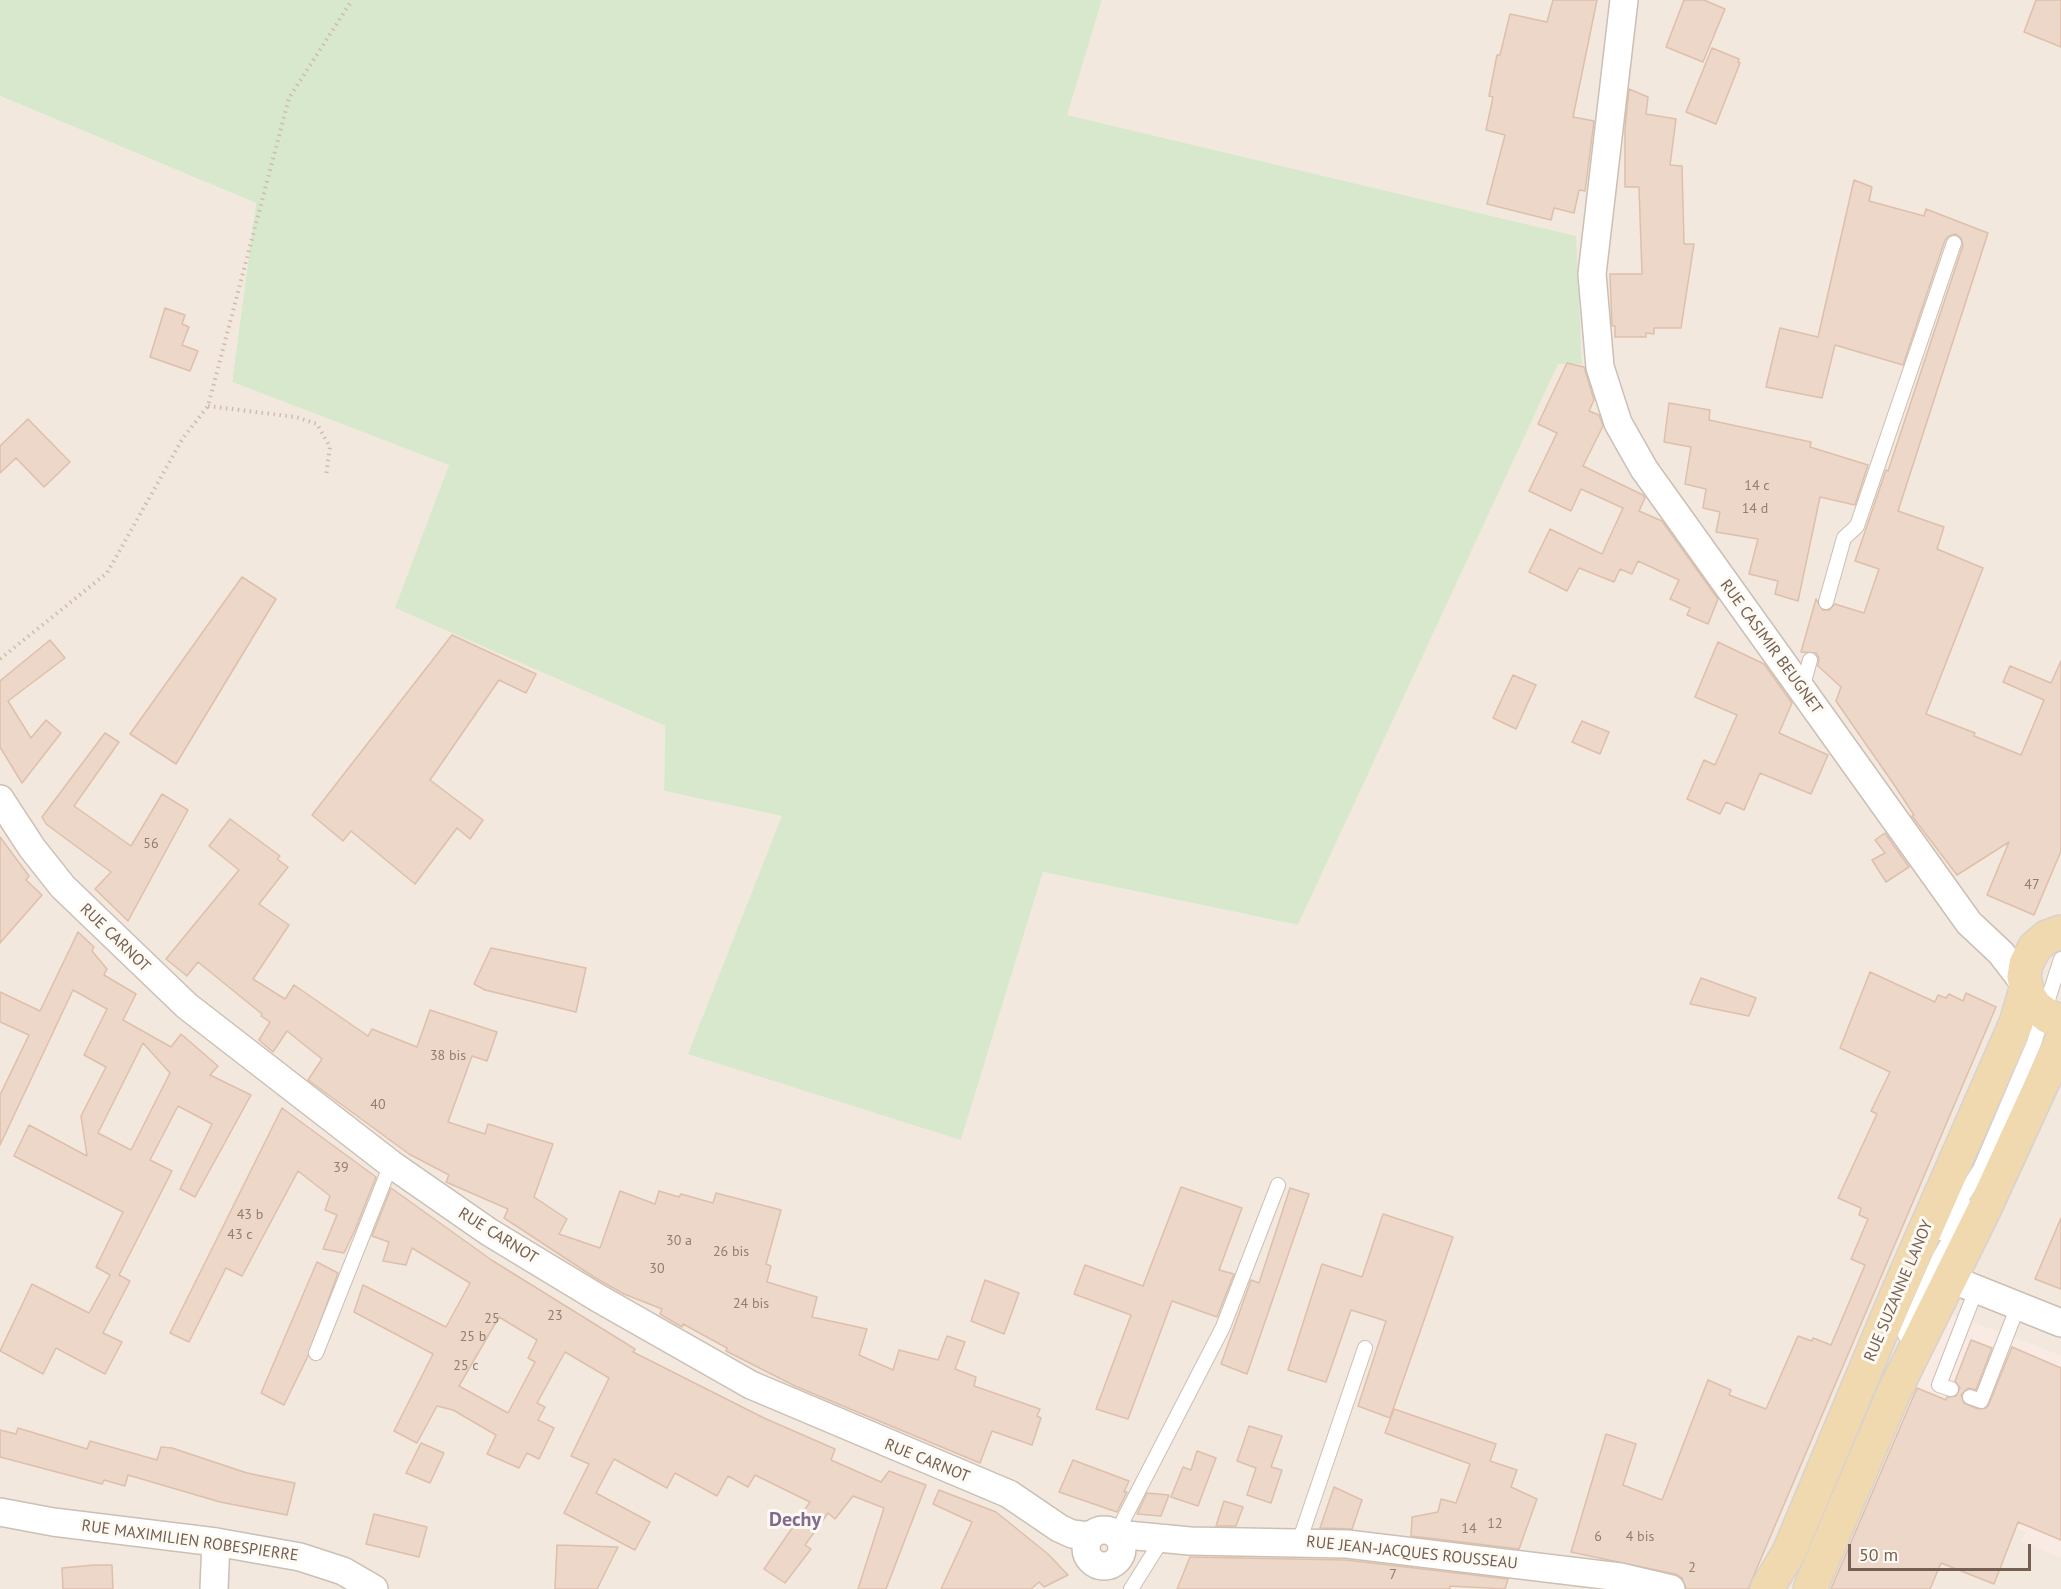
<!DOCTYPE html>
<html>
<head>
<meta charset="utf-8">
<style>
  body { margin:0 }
  #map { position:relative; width:2061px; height:1589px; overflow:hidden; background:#fbf6ee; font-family:"PT Sans",sans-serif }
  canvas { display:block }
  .scale { position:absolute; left:1848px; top:1544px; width:183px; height:27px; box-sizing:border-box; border:3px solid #745f52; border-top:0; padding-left:8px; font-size:18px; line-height:21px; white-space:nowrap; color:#745f52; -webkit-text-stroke:4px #fdfaf4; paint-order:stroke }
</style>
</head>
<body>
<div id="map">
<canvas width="2061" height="1589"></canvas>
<div class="scale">50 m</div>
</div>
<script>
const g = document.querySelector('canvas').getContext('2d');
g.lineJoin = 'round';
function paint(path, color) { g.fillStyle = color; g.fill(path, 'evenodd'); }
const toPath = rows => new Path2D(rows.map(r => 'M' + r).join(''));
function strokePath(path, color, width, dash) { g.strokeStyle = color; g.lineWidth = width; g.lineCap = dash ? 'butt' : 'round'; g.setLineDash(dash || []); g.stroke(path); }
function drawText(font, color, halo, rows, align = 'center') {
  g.font = font + ' "PT Sans",sans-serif'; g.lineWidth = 6; g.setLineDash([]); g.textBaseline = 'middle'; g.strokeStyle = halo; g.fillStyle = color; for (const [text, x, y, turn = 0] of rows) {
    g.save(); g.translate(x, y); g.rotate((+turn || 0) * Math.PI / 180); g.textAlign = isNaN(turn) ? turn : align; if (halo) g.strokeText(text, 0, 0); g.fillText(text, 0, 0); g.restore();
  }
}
const residential = toPath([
  [1102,0,2061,0,2061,1589,0,1589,0,96,256,203,232,382,450,465,396,608,665,726,664,791,783,816,961,1140,1043,872,1298,925,1558,363,1582,364,1575,236,1066,115]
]);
const commercial = toPath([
  [1951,1314,2061,1355,2061,1558,2021,1541,2026,1532,1972,1510,2009,1417,1916,1388]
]);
const green = toPath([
  [0,0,1102,0,1067,115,1576,236,1582,364,1558,364,1298,925,1043,872,961,1140,688,1054,782,816,664,791,665,726,395,608,449,465,232,382,256,203,0,96]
]);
const building = toPath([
  [1553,0,1597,0,1573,117,1594,121,1585,191,1579,190,1574,213,1554,208,1551,220,1487,204,1505,135,1486,130,1493,97,1489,96,1497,55,1500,55,1510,14,1547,22,1553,0],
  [1684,0,1704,0,1725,9,1703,62,1666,47,1684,0],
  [2036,0,2061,0,2061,47,2024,32,2036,0],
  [1712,48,1739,59,1738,62,1740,63,1716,124,1686,112,1712,48],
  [1629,89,1648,97,1646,114,1676,119,1670,165,1682,166,1684,244,1694,244,1681,328,1654,328,1654,334,1646,333,1646,337,1615,337,1615,326,1612,326,1610,274,1642,274,1639,187,1625,187,1625,128,1629,89],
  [1854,180,1872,187,1869,201,1924,216,1926,209,1988,233,1898,511,1944,527,1937,549,1983,568,1926,714,1975,733,1974,736,2021,755,2044,700,2003,682,2010,666,2051,683,2061,661,2061,851,2034,915,1987,895,2009,842,1957,875,1912,816,1914,815,1895,786,1836,701,1841,687,1818,666,1819,658,1816,653,1801,652,1816,599,1823,610,1829,610,1835,604,1864,613,1879,569,1855,561,1886,470,1888,471,1963,245,1961,238,1956,234,1949,236,1945,240,1903,365,1835,345,1822,398,1766,387,1780,328,1818,337,1854,180],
  [165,308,185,315,182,324,189,327,182,345,198,351,190,371,150,357,165,308],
  [1567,363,1584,367,1594,400,1589,411,1599,415,1603,426,1583,466,1643,495,1645,498,1639,511,1662,521,1718,599,1708,624,1687,615,1690,608,1670,599,1679,580,1638,561,1632,574,1620,569,1614,582,1579,568,1567,591,1529,572,1550,529,1602,554,1623,508,1581,489,1571,511,1529,491,1557,433,1538,424,1567,363],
  [1669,403,1710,410,1709,420,1811,442,1810,447,1868,465,1855,505,1820,497,1798,601,1775,594,1778,581,1749,574,1758,539,1716,532,1720,512,1703,508,1706,489,1685,484,1691,447,1664,442,1669,403],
  [28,419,70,462,44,487,16,458,0,473,0,446,28,419],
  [242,577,276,599,176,764,130,734,242,577],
  [452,635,536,674,526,693,499,680,430,780,483,820,470,839,457,828,415,884,351,831,343,841,312,815,452,635],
  [50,640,65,658,8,701,31,738,46,720,61,733,22,783,0,747,0,681,50,640],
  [1718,642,1764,664,1792,703,1779,733,1828,755,1811,794,1760,773,1744,810,1726,802,1720,814,1687,799,1704,760,1715,765,1737,715,1695,697,1718,642],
  [1513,675,1536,685,1516,729,1493,718,1513,675],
  [1582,721,1609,732,1600,754,1572,742,1582,721],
  [105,733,119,742,74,806,131,846,162,794,188,810,128,921,95,889,111,872,46,824,42,817,105,733],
  [230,819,280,856,277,859,288,867,259,904,289,925,253,979,285,999,294,985,368,1036,372,1029,417,1047,430,1010,497,1032,487,1061,472,1056,448,1122,485,1134,488,1124,553,1144,534,1197,567,1219,559,1234,600,1248,620,1191,655,1204,659,1191,679,1197,681,1194,713,1203,716,1193,781,1210,766,1264,771,1266,767,1282,817,1297,812,1317,867,1329,859,1355,893,1370,899,1350,938,1360,947,1336,965,1342,955,1369,976,1377,974,1386,1040,1409,1037,1416,1041,1418,1032,1445,992,1431,980,1463,795,1386,726,1351,727,1348,683,1324,682,1327,660,1314,662,1309,624,1294,594,1277,504,1218,508,1209,446,1182,449,1175,409,1154,308,1080,322,1059,287,1031,273,1052,259,1040,270,1022,261,1016,262,1014,198,962,187,976,166,959,239,870,209,846,230,819],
  [1885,833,1909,867,1886,882,1872,860,1885,853,1875,840,1885,833],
  [0,837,29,876,26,880,42,895,0,943,0,837],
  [78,932,94,947,92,951,107,969,104,975,136,994,123,1020,171,1047,181,1034,218,1066,210,1075,251,1095,195,1197,180,1189,212,1124,178,1106,150,1160,172,1171,119,1275,130,1281,103,1333,122,1342,105,1374,56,1348,43,1374,0,1351,32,1284,89,1313,110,1275,96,1267,123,1212,14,1156,29,1125,87,1156,81,1116,106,1067,84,1055,107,1009,73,990,0,1145,0,1095,29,1035,0,1022,0,992,40,1011,78,932],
  [143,1043,170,1073,131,1150,98,1133,143,1043],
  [491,948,586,968,576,1012,485,990,474,984,491,948],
  [1870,972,1935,1002,1938,995,1946,998,1949,994,1963,1001,1966,993,1996,1007,1748,1589,1686,1589,1682,1578,1675,1574,1571,1552,1606,1434,1636,1444,1623,1485,1662,1500,1708,1380,1731,1390,1729,1395,1766,1409,1798,1336,1812,1341,1813,1338,1831,1345,1865,1265,1851,1259,1868,1219,1859,1215,1861,1208,1838,1198,1877,1114,1871,1111,1890,1072,1840,1048,1870,972],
  [1701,978,1756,998,1749,1016,1690,1004,1701,978],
  [282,1108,376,1177,355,1230,344,1253,323,1249,337,1215,325,1210,330,1196,298,1171,242,1276,226,1268,189,1342,170,1333,282,1108],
  [1181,1187,1242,1208,1219,1270,1234,1274,1217,1317,1172,1301,1128,1419,1096,1409,1131,1315,1074,1294,1085,1265,1143,1286,1181,1187],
  [391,1188,493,1261,635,1349,633,1352,764,1418,835,1449,831,1460,881,1482,889,1471,926,1485,886,1589,858,1589,884,1508,853,1496,835,1519,828,1513,805,1545,811,1549,785,1583,764,1569,810,1502,755,1475,748,1487,728,1476,717,1496,675,1473,667,1488,614,1459,596,1493,650,1522,635,1550,564,1513,589,1464,571,1456,609,1378,565,1352,537,1403,545,1407,538,1420,554,1428,539,1459,527,1453,519,1468,487,1454,496,1435,453,1410,437,1406,417,1443,394,1431,433,1354,354,1312,363,1285,446,1327,470,1283,412,1248,406,1265,383,1261,389,1242,372,1236,391,1188],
  [499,1317,537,1340,528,1358,535,1362,508,1413,459,1386,499,1317],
  [1290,1188,1309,1194,1247,1374,1221,1364,1251,1280,1259,1283,1290,1188],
  [1383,1214,1453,1237,1390,1418,1358,1406,1386,1321,1351,1310,1326,1382,1288,1370,1322,1264,1362,1277,1383,1214],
  [2061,1218,2061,1289,2035,1279,2061,1218],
  [317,1262,338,1273,308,1356,284,1405,261,1393,317,1262],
  [985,1280,1019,1293,1004,1334,971,1321,985,1280],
  [1971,1340,1992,1348,1976,1390,1968,1388,1961,1395,1964,1403,1978,1409,1986,1408,1989,1404,2012,1347,2061,1368,2061,1540,2018,1522,1994,1584,1941,1563,1930,1589,1831,1589,1917,1388,1946,1400,1947,1397,1956,1396,1960,1388,1955,1381,1971,1340],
  [1394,1409,1496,1444,1490,1461,1517,1470,1511,1487,1537,1499,1519,1549,1411,1536,1412,1517,1438,1512,1441,1499,1456,1503,1470,1464,1385,1433,1394,1409],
  [1249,1426,1282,1436,1271,1467,1282,1470,1271,1503,1247,1495,1256,1468,1237,1461,1249,1426],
  [18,1428,87,1449,90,1441,157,1460,161,1447,172,1448,247,1473,295,1483,287,1515,220,1502,128,1475,125,1486,104,1480,102,1484,0,1457,0,1430,16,1434,18,1428],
  [421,1443,444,1453,430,1483,406,1473,421,1443],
  [1197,1451,1216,1458,1198,1506,1171,1497,1183,1467,1191,1470,1197,1451],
  [1073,1460,1129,1481,1124,1492,1127,1492,1117,1512,1059,1492,1073,1460],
  [1334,1487,1362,1500,1352,1529,1320,1528,1334,1487],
  [939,1490,996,1512,1048,1554,1068,1575,1044,1587,1039,1582,1031,1589,941,1589,972,1522,933,1504,939,1490],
  [1147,1493,1169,1495,1161,1516,1137,1514,1147,1493],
  [1224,1501,1243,1507,1236,1526,1216,1526,1224,1501],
  [374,1514,427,1527,419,1557,366,1544,374,1514],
  [557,1545,618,1547,597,1589,555,1589,557,1545],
  [1190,1557,1346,1560,1508,1579,1505,1589,1450,1586,1450,1589,1177,1589,1190,1557],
  [94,1565,112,1565,113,1589,63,1589,62,1568,94,1565]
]);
const path = toPath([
  [208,406,296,417,317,424,330,447,326,476],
  [0,659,107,573,183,438,208,406,289,98,352,0]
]);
const lane = toPath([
  [1826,602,1844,538,1857,526,1954,243],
  [1802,689,1810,660],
  [1940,1233,1980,1169,2034,1043,2061,959],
  [1905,1335,1939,1258,1968,1207],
  [316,1353,391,1164],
  [1951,1389,1939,1385,1976,1290],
  [1970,1397,1981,1401,2018,1306],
  [1116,1534,1223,1327,1278,1185],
  [1299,1542,1365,1348],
  [1131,1589,1163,1538]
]);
const street = toPath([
  [1624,0,1592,274,1600,367,1618,423,1644,469,1969,923,2001,953,2024,983],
  [0,799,32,848,63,887,187,1006,391,1164,489,1232,598,1298,751,1385,1009,1494,1059,1528,1072,1534,1090,1536],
  [1951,1279,2061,1323],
  [0,1512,53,1522,216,1542,300,1557,343,1571,374,1589],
  '1086 1548a18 18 0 1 1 36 0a18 18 0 1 1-36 0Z',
  [1116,1534,1190,1541,1347,1544,1620,1577,1671,1589],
  [214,1589,216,1542]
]);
const primary = toPath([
  [2061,932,2047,937,2035,947,2026,964,2024,977,2028,995,2035,1006,2049,1017,2061,1021],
  [1767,1589,1789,1552,1898,1292,2016,1023,2026,989],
  [1810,1589,1894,1392,1984,1210,2061,1042]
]);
const numberNames = [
  ["14 c",1757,486],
  ["14 d",1755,509],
  ["56",151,844],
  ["47",2032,885],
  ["38 bis",448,1056],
  ["40",378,1105],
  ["39",341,1168],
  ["43 b",250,1215],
  ["43 c",240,1235],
  ["30 a",679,1241],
  ["26 bis",731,1252],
  ["30",657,1269],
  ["24 bis",751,1304],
  ["23",555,1316],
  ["25",492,1319],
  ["25 b",473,1337],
  ["25 c",466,1366],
  ["12",1495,1524],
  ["14",1469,1529],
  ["6",1598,1537],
  ["4 bis",1640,1537],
  ["2",1692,1568],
  ["7",1393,1575]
];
const streetNames = [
  ["RUE CASIMIR BEUGNET",1771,647,54],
  ["RUE CARNOT",115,938,44],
  ["RUE CARNOT",498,1236,32],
  ["RUE SUZANNE LANOY",1899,1291,-67],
  ["RUE CARNOT",927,1461,22],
  ["RUE MAXIMILIEN ROBESPIERRE",190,1541,8],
  ["RUE JEAN-JACQUES ROUSSEAU",1412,1553,6]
];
const quarterNames = [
  ["Dechy",795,1520]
];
paint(residential, '#f2e8dd');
paint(commercial, '#f9eae3');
paint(green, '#d8e8cd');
paint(building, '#edd7c8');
strokePath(building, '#debfab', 1.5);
strokePath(lane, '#ccbfb4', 16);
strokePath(street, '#ccbfb4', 30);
strokePath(primary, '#d8d2cf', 36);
strokePath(path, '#d2bbab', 4, [1.5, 4.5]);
strokePath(lane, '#fff', 14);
strokePath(street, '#fff', 27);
strokePath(primary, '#f0d8af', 33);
drawText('14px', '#927d70', null, numberNames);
drawText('16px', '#745f52', '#fdfaf4', streetNames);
drawText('bold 20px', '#836b8f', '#fdfaf4', quarterNames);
</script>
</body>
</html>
